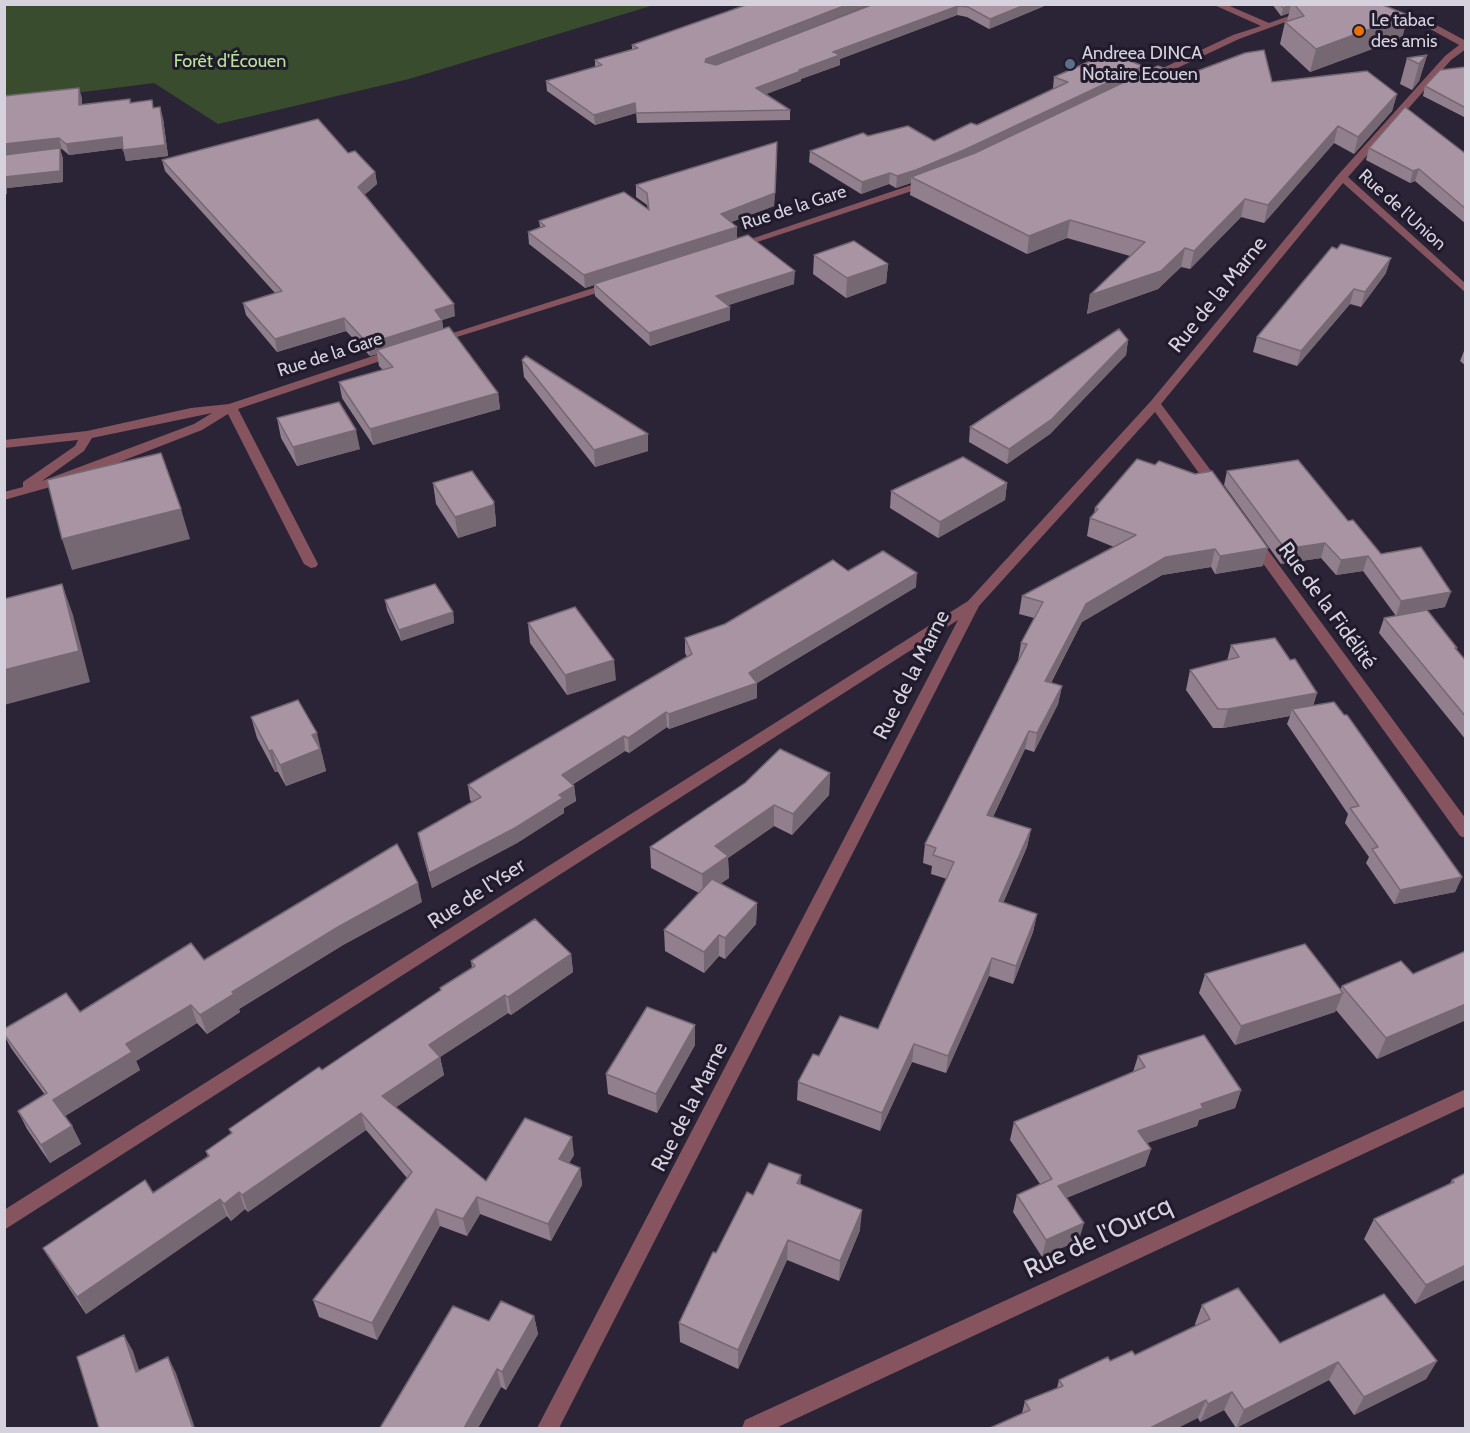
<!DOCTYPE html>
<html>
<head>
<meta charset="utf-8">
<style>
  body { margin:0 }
  #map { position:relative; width:1470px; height:1433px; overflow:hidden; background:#2a2436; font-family:Cabin,sans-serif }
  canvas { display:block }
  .frame { position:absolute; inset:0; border:6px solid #d5d2de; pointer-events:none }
</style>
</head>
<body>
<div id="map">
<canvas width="1470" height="1433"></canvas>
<div class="frame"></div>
</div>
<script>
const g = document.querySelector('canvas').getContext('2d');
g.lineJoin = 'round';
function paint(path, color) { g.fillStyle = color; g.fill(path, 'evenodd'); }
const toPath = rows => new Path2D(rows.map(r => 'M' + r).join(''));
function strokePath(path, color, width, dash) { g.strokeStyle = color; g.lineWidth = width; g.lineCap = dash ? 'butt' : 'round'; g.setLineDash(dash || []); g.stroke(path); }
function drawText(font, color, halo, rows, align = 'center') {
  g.font = font + ' Cabin,sans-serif'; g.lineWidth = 6; g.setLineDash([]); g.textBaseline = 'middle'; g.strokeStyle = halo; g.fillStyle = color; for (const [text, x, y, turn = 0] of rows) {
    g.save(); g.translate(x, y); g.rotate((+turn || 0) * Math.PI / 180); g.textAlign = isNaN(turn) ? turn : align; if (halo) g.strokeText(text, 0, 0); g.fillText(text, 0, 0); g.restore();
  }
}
const green = toPath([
  [4,5,654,5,409,79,218,124,154,83,5,102]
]);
const minor = toPath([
  [1212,4,1225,4,1269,23,1306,10,1310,13,1239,39,1154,79,1148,79,1148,75,1233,35,1261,26,1212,4],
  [1389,11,1429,21,1466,41,1466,49,1451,60,1348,177,1466,284,1466,293,1343,183,1161,404,1221,484,1222,487,1221,490,1211,490,1155,412,979,606,559,1428,537,1428,958,620,4,1230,4,1210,968,601,1151,401,1338,175,1445,56,1459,45,1423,25,1386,16,1385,14,1389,11],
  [929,179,934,182,933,184,739,248,730,246,929,179],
  [612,282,618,285,616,287,441,342,437,343,431,340,612,282],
  [397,348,401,350,401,354,238,409,318,564,316,567,311,568,304,564,228,414,202,430,68,482,4,500,4,492,23,487,23,482,75,446,78,440,4,448,4,440,87,431,191,408,229,404,397,348],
  [212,413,194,424,42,481,84,451,92,438,212,413],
  [1254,537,1259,538,1466,819,1466,838,1460,836,1249,544,1247,541,1249,538,1254,537],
  [1466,1089,1466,1106,776,1428,742,1428,745,1420,1466,1089]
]);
const wall = toPath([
  [874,4,1049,4,989,29,967,17,957,15,840,59,840,65,801,79,801,81,766,94,790,110,790,120,637,123,636,113,595,125,547,91,546,81,595,67,595,60,632,49,632,45,716,65],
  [1272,4,1380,4,1408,15,1402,38,1310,72,1280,44,1285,22,1287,21,1289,13,1281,16],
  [1427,55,1419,81,1412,90,1400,84,1407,58],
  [1466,67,1466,118,1423,96,1425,86],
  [1141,73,1184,76,1272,82,1397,94,1392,111,1354,154,1334,143,1264,223,1241,217,1190,269,1181,267,1158,289,1087,314,1090,295,1130,256,1067,238,1027,254,910,195,911,183,896,188,889,184,861,194,809,162,810,151,868,136,934,141,977,125,1054,89,1053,88,1054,77],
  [4,96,82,98,82,105,131,103,152,100,153,108,163,118,168,156,126,161,123,148,69,155,62,149,60,149,63,159,63,182,7,188,7,194],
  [1369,148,1466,154,1466,224,1415,181,1410,183,1366,160],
  [348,153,375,172,377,184,364,195,455,316,442,320,443,329,498,393,500,409,373,445,342,398,339,382,383,370,379,366,377,354,370,356,346,331,277,352,246,315,243,303,275,293,165,171,162,160],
  [777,154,774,206,731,222,737,238,794,284,728,305,730,320,650,346,595,296,594,285,585,288,529,244,528,232,540,227,539,221,648,209,647,205,636,197,636,185],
  [814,255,888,264,886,283,846,298,813,274],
  [1386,273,1361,307,1350,304,1297,366,1253,352,1257,337],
  [1128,340,1126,355,1050,434,1007,464,969,442,970,427],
  [1464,351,1466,351,1466,366,1460,361],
  [522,360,648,434,648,451,595,467,524,377],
  [277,418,360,449,297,466,281,438],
  [1227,471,1348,521,1381,554,1445,607,1405,614,1456,650,1466,661,1466,740,1379,633,1384,618,1396,616,1363,571,1336,575,1321,558,1281,564,1224,485],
  [433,483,494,502,496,523,496,526,458,538,436,504],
  [1007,483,1005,500,938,538,890,508,891,491],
  [1095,508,1263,566,1215,574,1211,567,1162,575,1082,622,1051,683,1062,686,1058,704,1034,752,1025,749,993,817,1031,829,1027,847,1003,903,1037,914,1033,932,1013,984,989,976,946,1073,912,1062,880,1131,797,1100,798,1082,819,1056,878,1029,947,879,931,874,932,866,923,863,925,844,1018,661,1021,643,1034,618,1019,614,1022,596,1114,547,1087,536,1090,518,1094,514],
  [848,571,916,587,757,683,757,698,669,729,667,727,629,753,625,751,572,785,574,786,576,801,564,808,564,813,517,843,432,888,421,848,418,833,472,802,470,800,468,785,687,657,685,653,685,638,725,624],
  [385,600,453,612,454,623,401,641,387,610],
  [528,623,616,680,567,695,530,643],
  [1231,645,1290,660,1317,693,1313,706,1462,877,1455,892,1394,904,1366,863,1369,857,1345,823,1348,814,1287,724,1290,716,1223,728,1213,728,1186,690,1190,670,1227,661],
  [251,717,323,755,322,755,326,771,286,786,278,772,275,772,257,738],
  [830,773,829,795,792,835,774,826,728,858,729,878,720,884,757,903,756,924,725,959,719,956,704,973,665,951,664,930,699,893,651,868,650,847],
  [422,902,343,945,239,1009,240,1012,207,1034,197,1023,136,1061,140,1070,65,1116,72,1126,81,1144,50,1163,27,1129,18,1111,45,1095,11,1048,4,1035,4,1029,80,1012,204,960],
  [1466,951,1466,1020,1377,1059,1336,1010,1335,1012,1235,1045,1199,993,1205,974,1340,990,1342,986,1413,974],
  [571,954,573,972,511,1015,508,1013,440,1057,444,1075,396,1107,486,1181,574,1155,569,1163,580,1168,582,1185,551,1241,480,1214,467,1236,440,1226,377,1340,319,1317,313,1300,407,1178,366,1130,248,1212,245,1209,231,1221,227,1216,86,1314,53,1264,43,1248,153,1193,208,1157,206,1151,231,1133,229,1129,322,1070,440,991,440,988,472,968,471,961],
  [695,1025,695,1045,657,1113,608,1094,606,1074],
  [1138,1056,1241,1090,1235,1108,1199,1120,1197,1126,1147,1143,1151,1149,1145,1166,1066,1198,1079,1240,1042,1257,1013,1212,1017,1195,1040,1184,1010,1140,1014,1122,1133,1072],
  [1466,1173,1466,1279,1415,1304,1364,1239,1374,1219,1449,1185,1452,1180],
  [800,1184,860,1230,839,1281,787,1260,738,1369,680,1342,679,1323,716,1253,753,1195],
  [1202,1305,1280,1343,1437,1361,1426,1379,1354,1415,1329,1380,1236,1428,1224,1410,1200,1422,1198,1418,1022,1413,1025,1401,1057,1388,1059,1380,1110,1361,1135,1355,1196,1326,1195,1324],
  [534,1316,538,1334,506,1390,501,1387,478,1428,489,1321]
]);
const shadedWall = toPath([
  [849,4,872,4,706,69,705,62,706,59],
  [1027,4,1049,4,989,29,990,19],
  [1291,4,1289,13,1281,16,1283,8],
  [958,6,957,15,840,59,840,65,801,79,801,81,756,98,756,88,799,70,833,52],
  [1408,15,1402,38,1310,72,1316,49],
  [1427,55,1419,81,1412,90,1419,64],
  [1143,66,1141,77,963,162,911,177,911,183,896,188,897,176],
  [79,88,82,98,82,116,79,105],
  [1397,94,1392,111,1354,154,1358,137],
  [635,103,636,113,595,125,594,115],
  [160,107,163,118,168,156,126,161,123,150],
  [1338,126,1334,143,1264,223,1268,205],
  [122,137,125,148,69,155,66,144],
  [59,138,62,149,60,149,63,159,63,182,7,188,7,194,4,195,4,144],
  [777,154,774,206,721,226,721,214],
  [1419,169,1415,181,1410,183,1413,171],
  [375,172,377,184,360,199,358,187],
  [890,173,889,184,861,194,862,182],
  [1245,199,1241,217,1190,269,1194,251],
  [1070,220,1067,238,1027,254,1029,236],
  [737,227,737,239,585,288,584,275],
  [1185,248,1181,267,1158,289,1087,314,1090,295],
  [1391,258,1386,273,1361,307,1365,292],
  [888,264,886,283,846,298,847,278],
  [795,271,794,284,717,309,716,296],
  [1354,289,1350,304,1297,366,1301,351],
  [454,304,455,316,442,320,444,333,377,350,377,354,370,356,368,344,435,310],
  [730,307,730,320,650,346,649,333],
  [344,318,346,331,277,352,275,339],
  [1128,340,1126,355,1050,434,1007,464,1009,449],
  [498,393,500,409,373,445,370,429],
  [356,430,360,449,297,466,293,447],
  [648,434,648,451,595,467,594,450],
  [1007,483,1005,500,938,538,940,522],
  [494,502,496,523,496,526,458,538,455,517],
  [181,509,190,539,72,570,62,539],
  [1325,543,1321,558,1281,564,1285,549],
  [1268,548,1263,566,1215,574,1220,556],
  [1215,549,1211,567,1162,575,1082,622,1042,699,1045,681,1086,604,1166,557],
  [1368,556,1363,571,1336,575,1341,560],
  [917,573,916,587,757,683,757,698,669,729,669,714,749,673],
  [62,584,73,615,90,682,4,705,4,670],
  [1451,592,1445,607,1396,616,1401,601],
  [453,612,454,623,401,641,399,630],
  [614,660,616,680,567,695,565,675],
  [1062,686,1058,704,1034,752,1037,733],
  [1317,693,1310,712,1292,709,1290,716,1223,728,1228,709],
  [666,712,667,727,629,753,628,738],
  [1029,731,1025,749,985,833,987,815],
  [317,733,326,771,286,786,280,765,312,735],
  [624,736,625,751,564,790,562,775],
  [272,750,278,772,275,772,269,751],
  [830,773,829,795,792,835,793,814],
  [574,786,576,801,564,808,564,813,517,843,432,888,429,873],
  [774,805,774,826,728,858,729,878,703,895,702,874,715,846],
  [1031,829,1027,847,996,920,999,901],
  [1462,877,1455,892,1394,904,1400,890],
  [418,883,422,902,343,945,239,1009,240,1012,207,1034,200,1015,232,992,338,927],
  [757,903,756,924,725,959,725,938],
  [1037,914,1033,932,1013,984,1016,966],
  [719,935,719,956,704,973,704,952],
  [571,954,573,972,511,1015,508,997],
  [992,958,989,976,946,1073,948,1056],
  [1343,993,1335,1012,1235,1045,1241,1026],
  [505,995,508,1013,440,1057,444,1075,386,1114,382,1096,429,1045],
  [1466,1004,1466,1020,1377,1059,1386,1038],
  [191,1005,197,1023,136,1061,140,1070,62,1118,53,1100,126,1044],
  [695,1025,695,1045,657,1113,656,1094],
  [914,1044,912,1062,880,1131,882,1113],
  [1241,1090,1235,1108,1199,1120,1197,1126,1133,1148,1138,1131,1201,1104],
  [361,1113,366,1130,248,1212,242,1195],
  [72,1126,81,1144,50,1163,41,1145],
  [572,1137,574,1155,562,1176,559,1159],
  [1151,1149,1145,1166,1054,1203,1058,1186],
  [580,1168,582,1185,551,1241,548,1224],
  [801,1175,800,1195,797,1183],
  [239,1192,245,1209,231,1221,224,1204],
  [477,1197,480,1214,467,1236,463,1219],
  [220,1199,227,1216,86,1314,77,1297],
  [436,1209,440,1226,377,1340,372,1323],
  [862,1210,860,1230,839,1281,840,1261],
  [1084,1223,1079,1240,1042,1257,1046,1240],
  [788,1240,787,1260,738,1369,738,1350],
  [1466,1265,1466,1279,1415,1304,1426,1285],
  [534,1316,538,1334,506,1390,502,1372],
  [124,1335,133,1351,145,1388,136,1372],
  [168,1357,176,1373,195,1428,193,1428],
  [1437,1361,1426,1379,1354,1415,1364,1397],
  [1338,1362,1329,1380,1236,1428,1244,1410],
  [497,1369,501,1387,478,1428,464,1428],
  [1232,1392,1224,1410,1200,1422,1208,1404],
  [1206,1400,1198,1418,1178,1428,1150,1428]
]);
const building = toPath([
  [749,4,849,4,706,59,705,62,716,65,874,4,1027,4,990,19,968,7,958,6,833,52,840,55,799,70,801,71,756,88,790,110,636,113,635,103,594,115,546,81,602,65,595,60,638,48,632,45,749,4],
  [1280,4,1291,4,1283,8,1280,4],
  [1294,4,1380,4,1408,15,1316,49,1285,22,1304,16,1294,4],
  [1264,50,1272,82,1367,71,1397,94,1358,137,1338,126,1268,205,1245,199,1194,251,1185,248,1161,271,1090,295,1145,242,1070,220,1029,236,911,177,975,153,1158,66,1184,76,1245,53,1264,50],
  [1109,53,1143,66,964,150,916,170,897,176,890,173,862,182,810,151,863,133,868,136,908,126,934,141,971,123,977,125,1068,82,1054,77,1109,53],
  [1427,55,1419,64,1407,58,1427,55],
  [1466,67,1466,108,1425,86,1440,70,1466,67],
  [79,88,79,105,130,99,130,103,152,100,153,108,160,107,165,145,123,150,122,137,66,144,59,138,4,144,4,96,79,88],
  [1405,107,1466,154,1466,209,1419,169,1413,171,1369,148,1405,107],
  [318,119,348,153,355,151,375,172,358,187,454,304,435,310,442,320,368,344,344,318,275,339,243,303,282,291,162,160,318,119],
  [777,142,775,193,721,214,737,227,584,275,528,232,545,226,539,221,624,192,649,210,647,193,636,185,777,142],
  [60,148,60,171,4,177,4,155,60,148],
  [748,235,795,271,716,296,730,307,649,333,594,284,748,235],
  [854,241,888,264,847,278,814,255,854,241],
  [1341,244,1391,258,1365,292,1354,289,1301,351,1257,337,1332,247,1337,249,1341,244],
  [449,327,498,393,370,429,339,382,393,367,377,350,449,327],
  [1119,329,1128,340,1052,419,1009,449,970,427,1119,329],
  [526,356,648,434,594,450,522,360,526,356],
  [339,402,356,430,293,447,277,418,339,402],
  [161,453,181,509,62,539,47,480,161,453],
  [963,457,1007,483,940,522,891,491,963,457],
  [1137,459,1155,465,1159,461,1195,474,1212,471,1268,548,1220,556,1215,549,1166,557,1086,604,1045,681,1062,686,1037,733,1029,731,987,815,1031,829,999,901,1037,914,1016,966,992,958,948,1056,914,1044,882,1113,798,1082,813,1054,819,1056,840,1016,878,1029,954,862,933,855,936,848,925,844,1027,644,1021,643,1043,602,1022,596,1136,535,1090,518,1098,509,1095,508,1137,459],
  [1298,460,1348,521,1353,520,1381,554,1421,547,1451,592,1401,601,1368,556,1341,560,1325,543,1285,549,1227,471,1298,460],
  [472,471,494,502,493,505,455,517,433,483,472,471],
  [883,551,917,573,749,673,757,683,669,714,666,712,628,738,624,736,562,775,574,786,559,795,563,798,515,828,429,873,418,833,481,797,468,785,692,654,685,638,725,624,833,560,848,571,883,551],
  [62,584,79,651,4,670,4,599,62,584],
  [435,584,453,612,399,630,385,600,435,584],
  [575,607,614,660,565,675,528,623,575,607],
  [1427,610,1457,648,1455,648,1466,661,1466,717,1384,618,1427,610],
  [1275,638,1290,660,1295,659,1317,693,1228,709,1218,709,1190,670,1239,657,1231,645,1275,638],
  [298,700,317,733,312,735,320,749,280,765,272,750,269,751,251,717,298,700],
  [1334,702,1344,715,1347,715,1462,877,1400,890,1372,849,1378,847,1350,808,1359,806,1292,709,1334,702],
  [780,749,830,773,793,814,774,805,715,846,728,856,702,874,650,847,745,783,780,749],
  [397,844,418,883,338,927,232,992,234,994,200,1015,191,1005,126,1044,132,1052,53,1100,72,1126,41,1145,18,1111,47,1093,4,1034,4,1029,66,993,80,1012,191,943,204,960,397,844],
  [712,879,757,903,725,938,719,935,704,952,664,930,712,879],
  [535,919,571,954,508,997,505,995,429,1045,440,1057,382,1096,486,1181,525,1118,572,1137,559,1159,580,1168,548,1224,477,1197,463,1219,436,1209,372,1323,313,1300,412,1172,361,1113,242,1195,239,1192,224,1204,220,1199,77,1297,43,1248,145,1180,153,1193,209,1156,206,1151,232,1133,229,1129,319,1067,322,1070,441,990,440,988,475,966,471,961,535,919],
  [1305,944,1343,993,1241,1026,1205,974,1305,944],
  [1466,951,1466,1004,1386,1038,1342,986,1401,961,1413,974,1466,951],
  [647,1007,695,1025,656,1094,606,1074,647,1007],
  [1204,1035,1241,1090,1201,1104,1203,1108,1138,1131,1151,1149,1058,1186,1084,1223,1046,1240,1017,1195,1052,1179,1014,1122,1145,1067,1138,1056,1204,1035],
  [769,1163,801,1175,797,1183,862,1210,840,1261,788,1240,738,1350,679,1323,713,1252,716,1253,747,1192,753,1195,769,1163],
  [1466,1173,1466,1265,1426,1285,1374,1219,1454,1182,1452,1180,1466,1173],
  [1238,1288,1280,1343,1384,1294,1437,1361,1364,1397,1338,1362,1244,1410,1232,1392,1208,1404,1206,1400,1150,1428,990,1428,1030,1410,1025,1401,1063,1386,1059,1380,1108,1357,1110,1361,1132,1351,1135,1355,1210,1319,1202,1305,1238,1288],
  [501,1301,534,1316,502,1372,497,1369,464,1428,380,1428,453,1306,489,1321,501,1301],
  [124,1335,136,1372,168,1357,193,1428,99,1428,77,1357,124,1335]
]);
const markers = [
  [1359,31,6,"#e8710a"],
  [1070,64,6,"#5c6f8a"]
];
const farPoinames = [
  ["Le tabac",1371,21],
  ["des amis",1371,42],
  ["Andreea DINCA",1082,54],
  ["Notaire Ecouen",1082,75]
];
const farParknames = [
  ["Forêt d'Écouen",230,62]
];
const farStreetnames = [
  ["Rue de la Gare",794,208,-18],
  ["Rue de l'Union",1402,210,42],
  ["Rue de la Gare",330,355,-18]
];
const streetNames = [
  ["Rue de la Marne",1218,295,-51],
  ["Rue de la Fidélité",1327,606,54],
  ["Rue de la Marne",912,675,-63],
  ["Rue de l'Yser",477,894,-33],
  ["Rue de la Marne",690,1107,-63]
];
const nearStreetnames = [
  ["Rue de l'Ourcq",1098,1238,-25]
];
paint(green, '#3a4c2e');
paint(minor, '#85545f');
paint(wall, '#917f8d');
paint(shadedWall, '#766873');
paint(building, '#a994a4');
strokePath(building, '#766873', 1.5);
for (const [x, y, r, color] of markers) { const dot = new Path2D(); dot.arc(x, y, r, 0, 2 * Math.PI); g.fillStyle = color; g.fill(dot); strokePath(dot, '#201a2c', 2); }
drawText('18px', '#d5d2de', '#201a2c', farPoinames, 'left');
drawText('18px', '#b7e595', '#201a2c', farParknames);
drawText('18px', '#d5d2de', '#201a2c', farStreetnames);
drawText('21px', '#d5d2de', '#201a2c', streetNames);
drawText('26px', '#d5d2de', '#201a2c', nearStreetnames);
</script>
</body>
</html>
